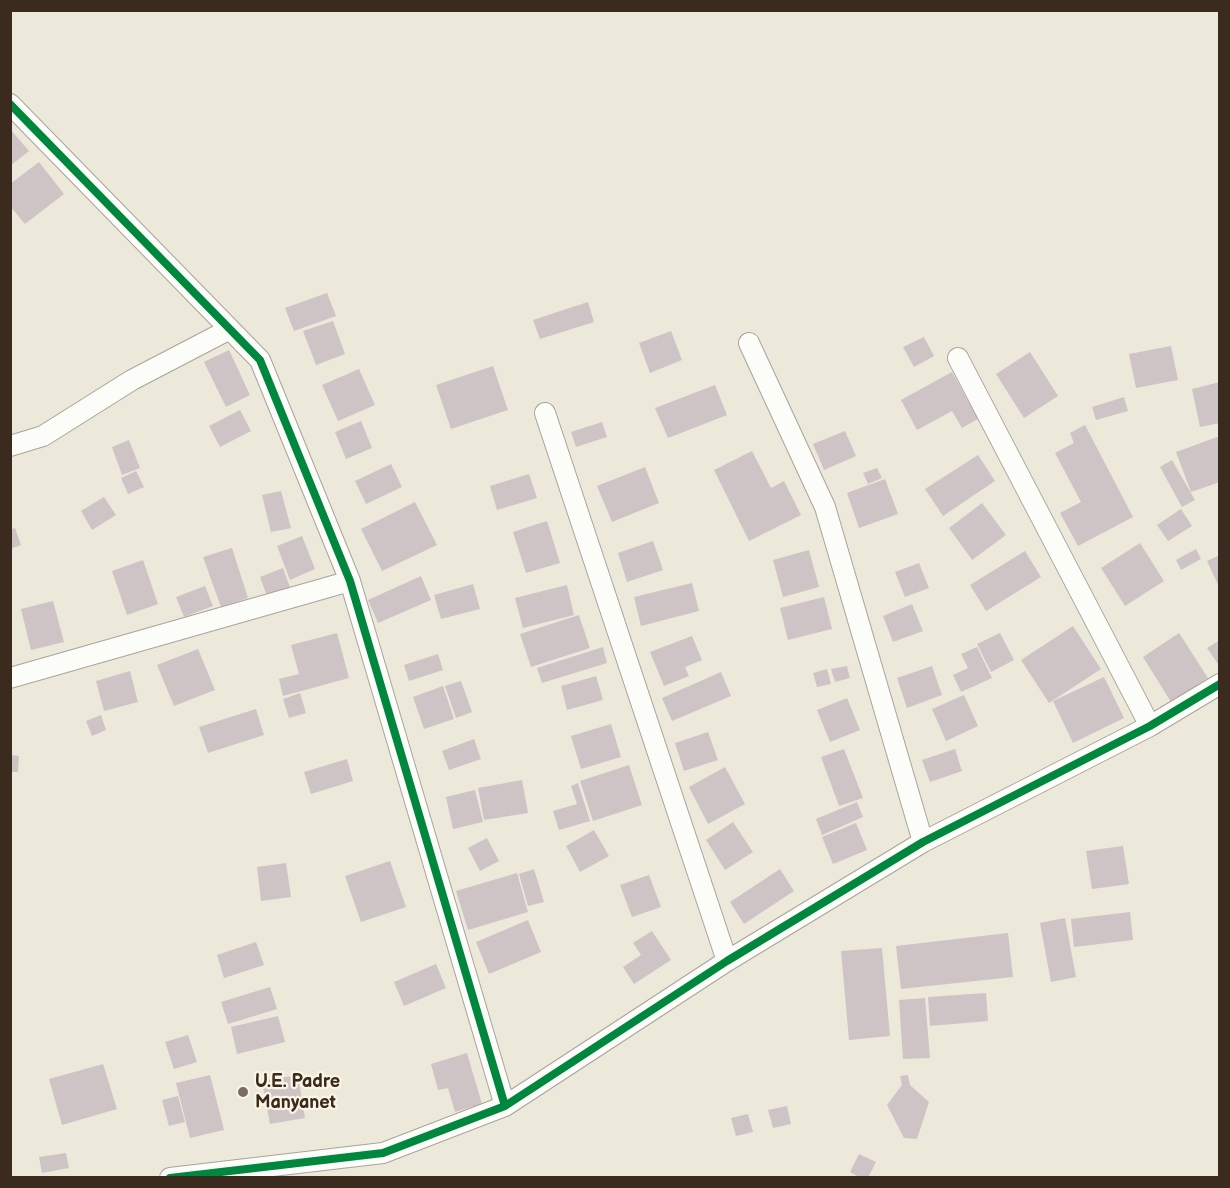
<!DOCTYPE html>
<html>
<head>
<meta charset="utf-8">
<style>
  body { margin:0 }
  #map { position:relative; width:1230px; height:1188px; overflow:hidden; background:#ece8da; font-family:"Balsamiq Sans",sans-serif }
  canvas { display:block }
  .frame { position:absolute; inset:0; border:12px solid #3b2a1e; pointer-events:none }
</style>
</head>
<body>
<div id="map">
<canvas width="1230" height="1188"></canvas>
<div class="frame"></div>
</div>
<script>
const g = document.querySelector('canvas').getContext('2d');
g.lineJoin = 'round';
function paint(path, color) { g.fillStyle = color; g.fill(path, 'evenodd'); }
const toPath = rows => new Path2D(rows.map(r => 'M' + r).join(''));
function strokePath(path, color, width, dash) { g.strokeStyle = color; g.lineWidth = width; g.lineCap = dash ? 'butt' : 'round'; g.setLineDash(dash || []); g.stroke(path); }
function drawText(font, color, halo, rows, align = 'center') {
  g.font = font + ' "Balsamiq Sans",sans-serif'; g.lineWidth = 4.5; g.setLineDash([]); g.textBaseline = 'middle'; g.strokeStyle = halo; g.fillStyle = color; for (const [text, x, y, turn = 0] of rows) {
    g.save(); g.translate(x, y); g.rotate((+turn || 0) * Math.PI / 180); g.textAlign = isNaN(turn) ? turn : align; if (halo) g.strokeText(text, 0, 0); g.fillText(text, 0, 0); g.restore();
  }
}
const building = toPath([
  [10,129,29,151,10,166],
  [39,162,64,194,25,224,10,206,10,184],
  [327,293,336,316,294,331,285,308],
  [588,302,594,322,540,339,533,320],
  [333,321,345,354,316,365,303,331],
  [671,331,682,360,650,373,639,343],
  [924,337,934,356,914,367,903,347],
  [1171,346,1178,380,1136,388,1129,354],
  [229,350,250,395,226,407,204,362],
  [1030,352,1058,396,1024,418,996,374],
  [493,366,508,410,451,429,436,385],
  [359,369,375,405,338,421,322,385],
  [952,372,978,419,962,428,952,411,917,430,901,400],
  [1220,382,1220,423,1200,427,1192,389],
  [715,385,727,415,668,438,655,408],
  [1124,397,1128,411,1096,420,1092,407],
  [240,410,251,431,220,447,209,426],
  [361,421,372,448,346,459,335,432],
  [602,422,607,437,576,447,571,432],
  [1085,425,1133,517,1078,546,1060,513,1081,502,1055,453,1074,443,1070,433],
  [845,431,856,456,824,470,813,444],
  [1220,436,1220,482,1191,492,1176,452],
  [129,440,140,468,122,475,112,447],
  [752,451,771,488,784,481,801,515,749,541,714,470],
  [978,455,995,481,943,516,925,489],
  [1172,460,1195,500,1182,507,1160,467],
  [391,464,402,487,366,504,355,481],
  [645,467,659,503,612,522,597,486],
  [877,468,882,478,868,484,863,473],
  [136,471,144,487,128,494,121,478],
  [529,474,537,498,497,510,490,486],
  [885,479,898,514,859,528,847,493],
  [281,491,291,528,271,532,262,495],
  [104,497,116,515,92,530,81,511],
  [415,502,437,545,382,571,361,529],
  [982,503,1006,535,972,560,949,528],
  [1181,509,1192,526,1168,541,1157,525],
  [547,521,560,563,526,573,513,532],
  [15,528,21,545,10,549,10,530],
  [302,536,315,569,290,580,277,546],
  [653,541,663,570,627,582,618,553],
  [1140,543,1164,581,1125,606,1101,568],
  [232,548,248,598,221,607,203,557],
  [1196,549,1201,559,1181,570,1176,560],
  [809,550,819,587,783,597,773,560],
  [1025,551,1041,577,986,611,970,585],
  [1220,555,1220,589,1207,561],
  [143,560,158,604,127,615,112,571],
  [919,563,929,588,905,597,895,572],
  [283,568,291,590,268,599,260,577],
  [421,576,431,600,378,623,368,600],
  [692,583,699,611,641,626,634,597],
  [473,584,480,609,441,619,434,595],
  [567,585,574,615,523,628,515,598],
  [205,586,213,606,184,617,176,597],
  [824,597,832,629,788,640,780,608],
  [53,601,64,642,31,650,21,609],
  [912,604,923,631,893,642,883,616],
  [579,615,590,648,531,667,520,634],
  [1073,626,1101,669,1049,703,1021,660],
  [337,633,349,678,283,696,279,679,299,674,291,645],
  [1000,633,1014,660,991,672,977,644],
  [1179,633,1208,678,1171,702,1143,657],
  [692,636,702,660,685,667,689,676,664,686,650,652],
  [1220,640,1220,667,1207,648],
  [603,647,607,663,542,683,537,668],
  [977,647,992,678,961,692,953,675,968,668,961,654],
  [198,649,215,690,174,706,157,665],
  [438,654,443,670,409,681,404,665],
  [847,666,850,678,835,682,831,669],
  [932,666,942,695,907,708,897,678],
  [827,669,831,684,817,687,813,673],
  [130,671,138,702,104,711,96,681],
  [721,672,731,696,672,721,662,698],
  [596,676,603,700,567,710,561,686],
  [1104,677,1124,718,1073,743,1053,701],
  [461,681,472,712,456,718,445,686],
  [443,686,454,719,424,729,413,697],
  [300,693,306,713,289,718,283,699],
  [964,695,978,726,946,741,932,709],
  [847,698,860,730,830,742,817,710],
  [256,709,264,735,208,753,199,727],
  [101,715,106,730,92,736,86,721],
  [611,724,621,757,581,769,571,736],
  [708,732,718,760,684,771,675,743],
  [474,739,481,759,449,770,442,751],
  [844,749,863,798,839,806,821,757],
  [955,749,962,771,930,782,922,760],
  [10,755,19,756,18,772,10,772],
  [347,759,353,781,311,794,304,772],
  [629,765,642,805,593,821,580,781],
  [725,767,745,804,708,824,689,787],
  [522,780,528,813,484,820,478,788],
  [578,783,590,821,559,830,553,811,577,804,571,786],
  [475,790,483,822,453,829,446,797],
  [857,802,863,817,822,835,816,819],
  [733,822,753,852,725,870,706,840],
  [856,823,867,850,833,864,822,837],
  [594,830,609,856,580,872,566,846],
  [487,838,499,861,480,871,468,848],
  [1123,846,1129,884,1092,889,1086,851],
  [390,861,406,907,361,922,345,876],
  [286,863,291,897,261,901,257,867],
  [534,869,544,902,528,906,519,874],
  [780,869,794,891,744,924,730,902],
  [517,873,528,912,468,930,456,891],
  [649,875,661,907,632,917,620,885],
  [1130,912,1133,940,1074,947,1071,919],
  [1065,918,1076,977,1051,982,1040,923],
  [528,920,541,952,489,974,476,942],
  [652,931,671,960,634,984,623,967,641,955,633,943],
  [1008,933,1013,977,901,989,896,946],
  [256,942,264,965,224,978,217,955],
  [882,948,890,1036,849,1040,841,951],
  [436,964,446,988,404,1006,394,982],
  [270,987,277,1009,228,1024,221,1002],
  [986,993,988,1021,930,1026,928,997],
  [925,998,930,1058,903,1059,899,1000],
  [278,1016,285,1042,237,1054,231,1027],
  [188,1035,197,1062,174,1069,165,1042],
  [467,1053,482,1104,455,1112,448,1088,438,1090,431,1064],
  [103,1064,117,1109,62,1125,49,1079],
  [210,1075,224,1130,190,1138,176,1083],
  [298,1075,305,1118,270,1124,262,1081],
  [908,1075,910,1085,929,1102,917,1139,904,1138,887,1105,902,1085,900,1076],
  [178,1096,185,1122,169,1126,162,1100],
  [787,1106,791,1124,773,1128,768,1110],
  [748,1114,753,1132,736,1136,731,1118],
  [66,1153,69,1168,42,1173,39,1157],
  [859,1154,876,1162,868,1178,861,1178,850,1172]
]);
const street = toPath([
  [10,104,260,360,350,581,505,1106],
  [749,343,825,507,923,842],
  [958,358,1150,726],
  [545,413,727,961],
  [10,446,43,436,132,380,230,329],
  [10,678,350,581],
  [170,1178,383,1153,505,1106,727,961,923,842,1150,726,1220,684]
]);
const cycleway = toPath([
  [10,104,260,360,350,581,505,1106],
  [170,1178,383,1153,505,1106,727,961,923,842,1150,726,1220,684]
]);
const markers = [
  [243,1092,6,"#796c60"]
];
const poiNames = [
  ["U.E. Padre",255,1082],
  ["Manyanet",255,1103]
];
paint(building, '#cec4c6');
strokePath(street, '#a8a49b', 22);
strokePath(street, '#fcfcf9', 20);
strokePath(cycleway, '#00873e', 8);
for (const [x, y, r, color] of markers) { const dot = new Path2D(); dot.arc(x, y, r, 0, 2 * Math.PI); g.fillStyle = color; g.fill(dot); strokePath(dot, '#fcf5e5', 2); }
drawText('bold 18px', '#3b2a1e', '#fcf5e5', poiNames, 'left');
</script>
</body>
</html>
